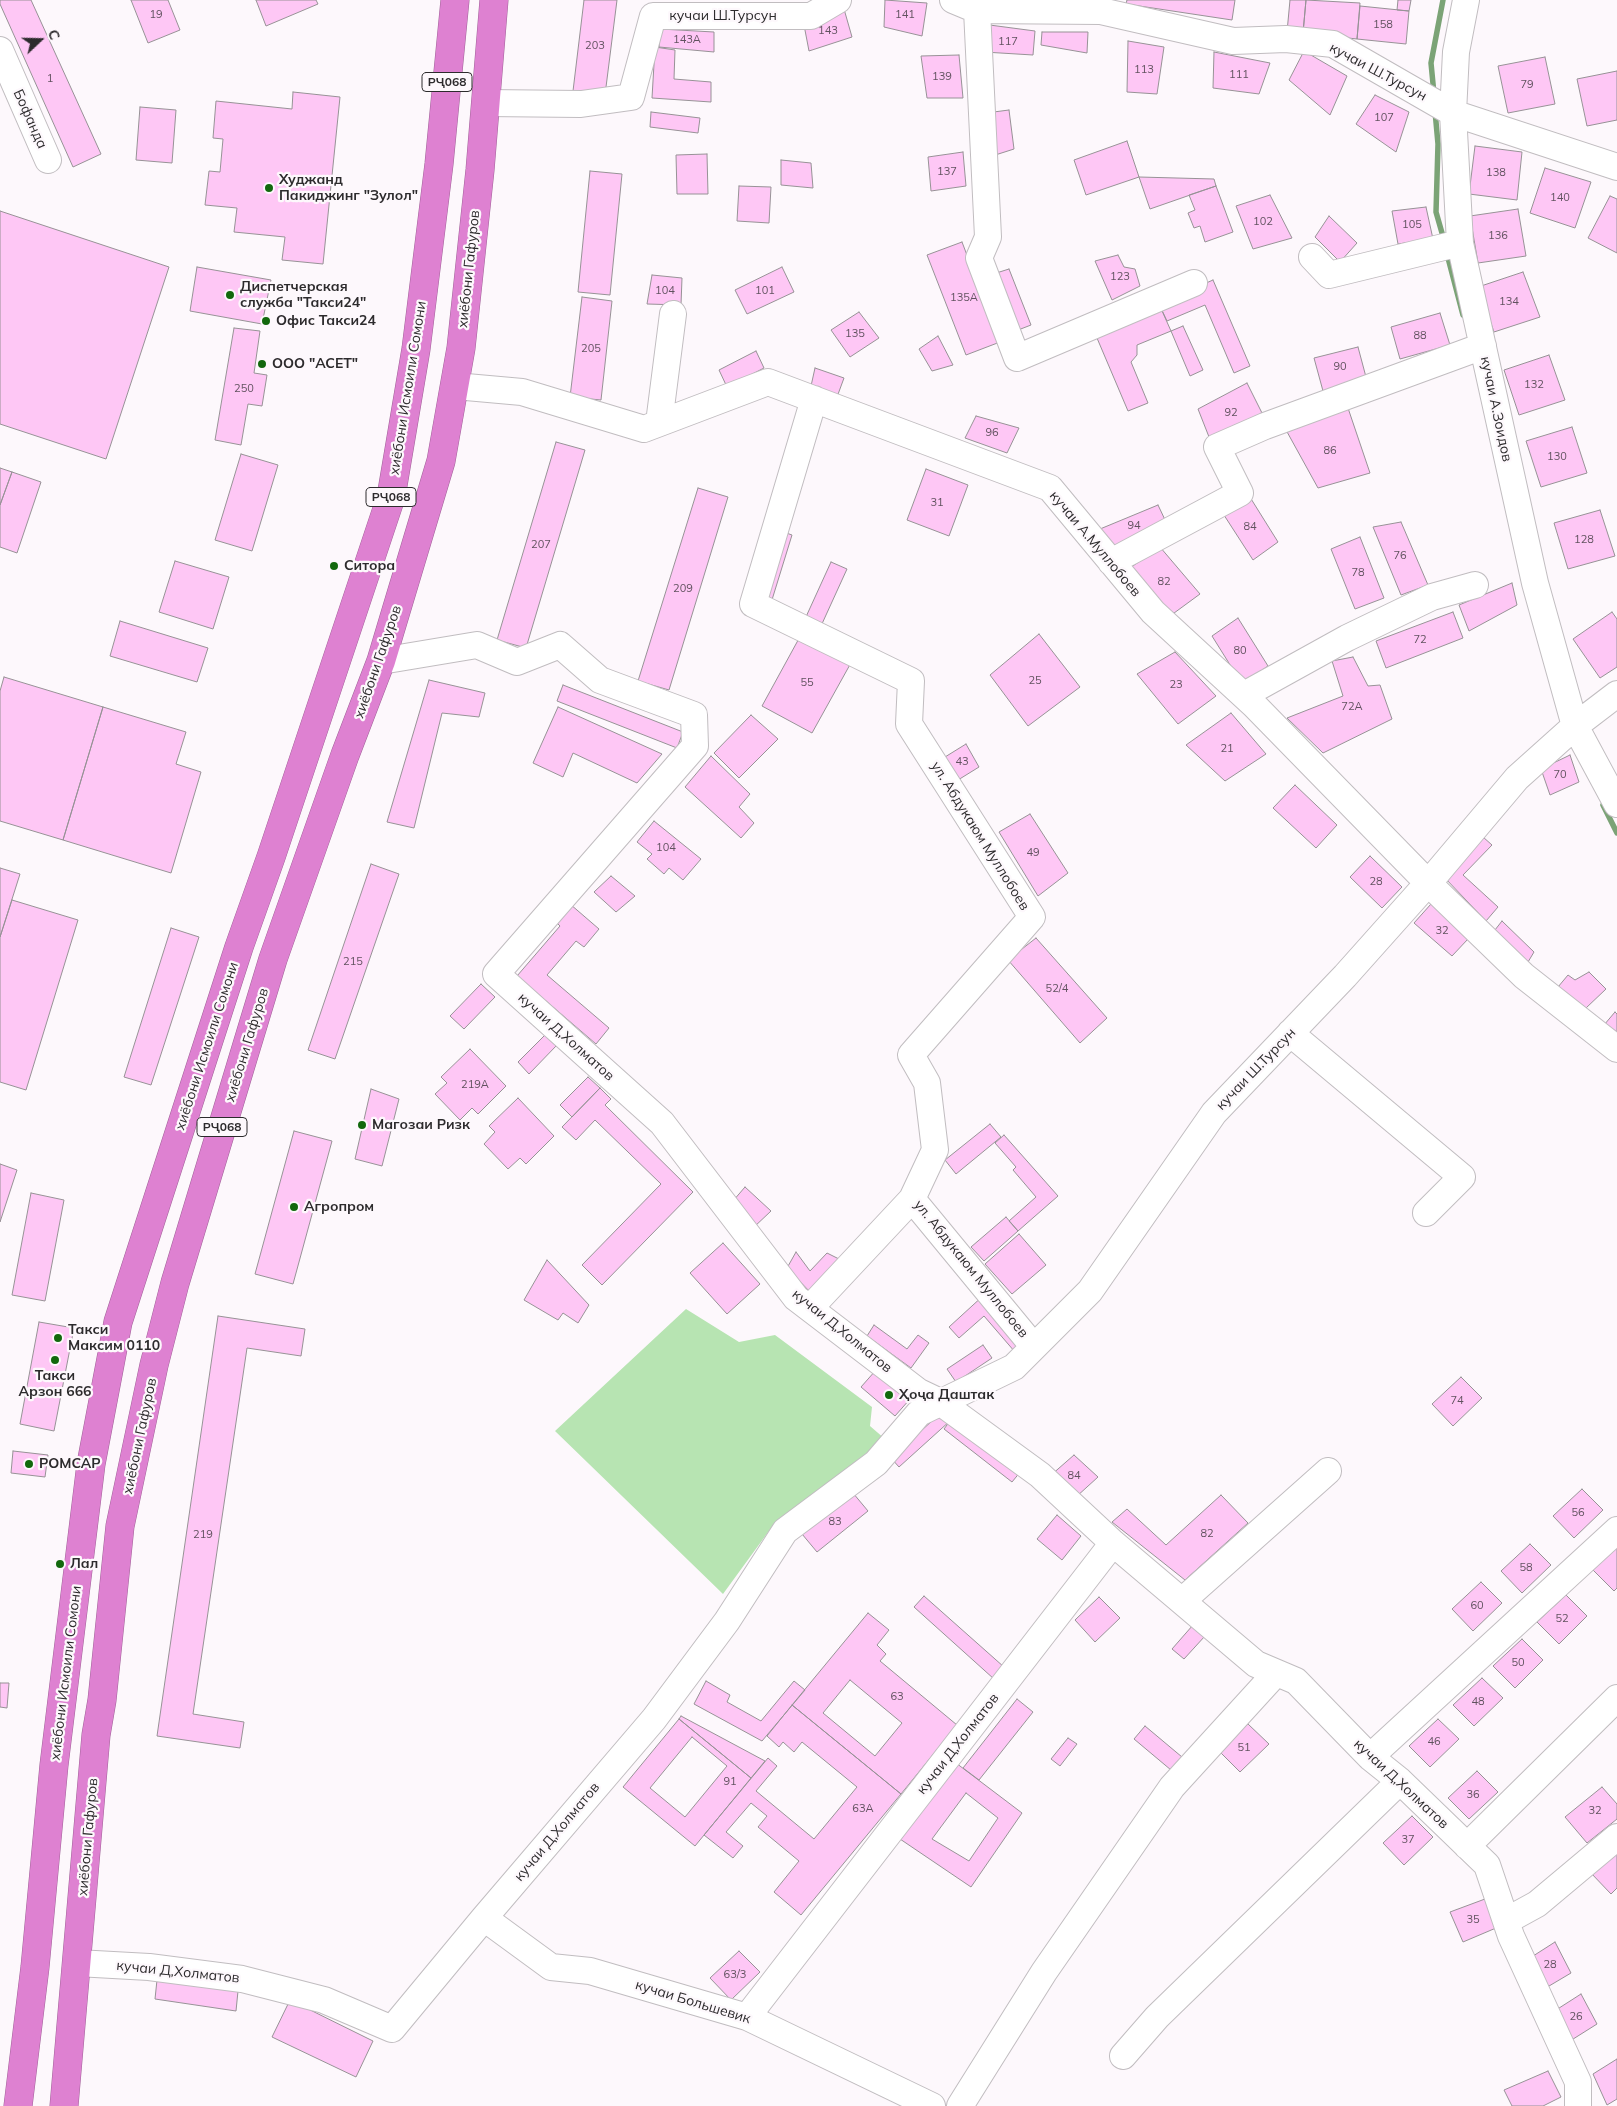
<!DOCTYPE html>
<html>
<head>
<meta charset="utf-8">
<style>
  body { margin:0 }
  #map { position:relative; width:1617px; height:2106px; overflow:hidden; background:#fdf8fc; font-family:Mulish,sans-serif }
  canvas { display:block }
  .north { position:absolute; left:15px; top:15px; width:50px; height:50px; -webkit-text-stroke:4px #fdf8fc; paint-order:stroke; rotate:69deg; font-size:14px; font-weight:700; line-height:20px; text-align:center; color:#2d2b2d }
  .north::after { content:''; display:block; margin:auto; width:18px; height:22px; background:#2d2b2d; clip-path:polygon(50% 0,100% 100%,50% 72%,0 100%) }
</style>
</head>
<body>
<div id="map">
<canvas width="1617" height="2106"></canvas>
<div class="north">С</div>
</div>
<script>
const g = document.querySelector('canvas').getContext('2d');
g.lineJoin = 'round';
function paint(path, color) { g.fillStyle = color; g.fill(path, 'evenodd'); }
const toPath = rows => new Path2D(rows.map(r => 'M' + r).join(''));
function strokePath(path, color, width, dash) { g.strokeStyle = color; g.lineWidth = width; g.lineCap = dash ? 'butt' : 'round'; g.setLineDash(dash || []); g.stroke(path); }
function drawText(font, color, halo, rows, align = 'center') {
  g.font = font + ' Mulish,sans-serif'; g.lineWidth = 4.5; g.setLineDash([]); g.textBaseline = 'middle'; g.strokeStyle = halo; g.fillStyle = color; for (const [text, x, y, turn = 0] of rows) {
    g.save(); g.translate(x, y); g.rotate((+turn || 0) * Math.PI / 180); g.textAlign = isNaN(turn) ? turn : align; if (halo) g.strokeText(text, 0, 0); g.fillText(text, 0, 0); g.restore();
  }
}
const green = toPath([
  [686,1309,739,1342,775,1335,872,1407,870,1426,885,1439,774,1524,723,1594,555,1431]
]);
const stream = toPath([
  [1434,94,1431,63,1443,0],
  [1435,111,1438,144,1436,212,1444,240],
  [1447,254,1463,315],
  [1603,805,1617,833]
]);
const building = toPath([
  [0,0,31,0,101,154,73,167,0,4,0,0],
  [131,0,168,0,180,30,148,43,131,0],
  [256,0,316,0,318,4,266,26,256,0],
  [584,0,617,0,605,95,573,91,584,0],
  [885,0,927,3,922,36,884,27,885,0],
  [1127,0,1235,0,1232,20,1126,4,1127,0],
  [1290,0,1306,0,1303,33,1287,32,1290,0],
  [1306,0,1360,3,1357,39,1303,33,1306,0],
  [1398,0,1411,0,1409,11,1397,10,1398,0],
  [1360,6,1409,11,1406,44,1357,39,1360,6],
  [844,9,852,37,809,51,804,25,844,9],
  [982,24,1035,31,1033,55,984,52,982,24],
  [660,29,714,32,714,52,659,47,660,29],
  [1042,32,1088,32,1087,53,1041,45,1042,32],
  [1128,41,1164,47,1157,94,1127,92,1128,41],
  [655,47,675,50,674,79,711,82,711,102,652,98,655,47],
  [1304,51,1347,76,1330,115,1289,80,1304,51],
  [1214,52,1270,63,1259,94,1213,88,1214,52],
  [959,55,963,98,927,98,921,56,959,55],
  [1545,57,1555,104,1508,113,1498,66,1545,57],
  [1617,71,1617,120,1587,126,1577,79,1617,71],
  [293,92,340,97,323,264,282,260,285,237,234,232,237,208,205,205,209,171,220,172,223,139,213,138,216,101,292,109,293,92],
  [1375,95,1409,112,1396,152,1356,124,1375,95],
  [140,107,176,110,172,163,136,160,140,107],
  [1009,110,1014,149,989,157,986,113,1009,110],
  [651,112,700,118,698,133,650,127,651,112],
  [1127,141,1139,177,1086,195,1074,160,1127,141],
  [1475,146,1522,152,1517,200,1469,194,1475,146],
  [963,152,966,186,931,191,928,157,963,152],
  [707,154,708,194,677,194,676,155,707,154],
  [781,160,811,163,813,188,781,185,781,160],
  [1545,168,1591,182,1575,228,1530,213,1545,168],
  [590,171,622,174,610,295,578,292,590,171],
  [1139,177,1214,179,1216,186,1150,209,1139,177],
  [739,186,771,187,769,223,737,221,739,186],
  [1216,186,1233,232,1205,242,1200,226,1194,228,1188,213,1195,210,1189,195,1216,186],
  [1270,195,1292,238,1253,249,1236,206,1270,195],
  [1610,196,1617,199,1617,253,1588,238,1610,196],
  [1426,207,1433,239,1398,244,1392,211,1426,207],
  [1518,209,1526,256,1478,263,1470,216,1518,209],
  [0,211,169,267,106,459,0,424,0,211],
  [1329,216,1357,243,1340,262,1315,237,1329,216],
  [962,242,1000,342,966,355,927,255,962,242],
  [1118,255,1124,267,1135,269,1140,286,1112,300,1095,261,1118,255],
  [197,267,271,280,262,324,190,311,197,267],
  [782,267,794,292,747,314,735,290,782,267],
  [1009,269,1031,325,1013,332,990,275,1009,269],
  [1523,272,1540,317,1494,332,1478,287,1523,272],
  [652,275,682,278,681,305,647,304,652,275],
  [1213,280,1250,366,1234,373,1205,305,1167,321,1159,304,1213,280],
  [582,297,612,301,601,400,570,397,582,297],
  [1159,304,1171,331,1137,345,1137,355,1131,362,1148,403,1128,411,1094,331,1159,304],
  [859,312,879,338,850,357,831,330,859,312],
  [1440,313,1450,345,1400,359,1391,327,1440,313],
  [1183,326,1203,370,1190,376,1171,331,1183,326],
  [234,328,260,331,254,373,267,375,262,406,248,404,241,445,215,440,234,328],
  [938,336,953,365,932,371,919,349,938,336],
  [1358,347,1366,377,1323,391,1314,358,1358,347],
  [756,351,764,368,727,387,719,370,756,351],
  [1549,355,1565,400,1519,415,1504,370,1549,355],
  [815,368,844,378,837,397,811,386,815,368],
  [1247,383,1264,417,1211,442,1198,409,1247,383],
  [1348,408,1370,473,1318,488,1286,430,1348,408],
  [976,416,1019,428,1007,453,965,438,976,416],
  [1572,427,1587,473,1541,487,1526,441,1572,427],
  [556,442,585,450,526,648,497,640,556,442],
  [241,454,278,465,252,551,215,540,241,454],
  [0,468,12,472,0,505,0,468],
  [926,469,968,485,949,536,907,520,926,469],
  [12,472,41,482,17,553,0,547,0,505,12,472],
  [698,488,728,497,669,690,638,681,698,488],
  [1248,494,1278,542,1253,560,1222,512,1248,494],
  [1158,505,1167,524,1110,550,1100,529,1158,505],
  [1600,510,1615,556,1568,569,1554,523,1600,510],
  [1401,522,1428,585,1401,595,1373,527,1401,522],
  [778,530,792,535,771,603,759,598,778,530],
  [1360,537,1384,598,1355,609,1331,549,1360,537],
  [1160,547,1200,594,1170,616,1127,570,1160,547],
  [175,561,229,577,213,629,159,612,175,561],
  [831,562,847,569,821,626,805,619,831,562],
  [1512,583,1517,605,1469,631,1459,605,1512,583],
  [1453,612,1463,638,1386,668,1376,641,1453,612],
  [1612,612,1617,619,1617,667,1600,678,1573,639,1612,612],
  [1238,618,1268,666,1242,684,1212,636,1238,618],
  [120,621,208,648,197,682,110,656,120,621],
  [802,633,852,661,812,733,762,706,802,633],
  [1039,634,1080,687,1028,726,990,675,1039,634],
  [1175,652,1216,696,1178,724,1137,674,1175,652],
  [1353,657,1368,686,1380,685,1392,719,1323,753,1287,718,1343,696,1332,661,1353,657],
  [4,677,103,707,63,840,0,821,0,691,4,677],
  [429,680,485,693,479,717,442,713,414,828,387,822,429,680],
  [563,685,683,732,677,748,557,701,563,685],
  [103,707,186,732,176,764,201,772,171,873,63,840,103,707],
  [558,707,662,754,637,783,573,753,563,777,533,763,558,707],
  [1231,713,1266,754,1225,781,1186,745,1231,713],
  [751,715,778,739,739,778,714,753,751,715],
  [966,744,979,767,958,780,945,757,966,744],
  [1570,755,1579,782,1550,795,1541,769,1570,755],
  [711,756,750,794,739,807,754,823,741,838,685,787,711,756],
  [1295,785,1337,825,1316,848,1273,808,1295,785],
  [1030,814,1068,873,1038,896,999,832,1030,814],
  [654,821,701,859,683,880,669,868,664,874,647,859,652,854,637,842,654,821],
  [1483,837,1492,845,1463,875,1498,907,1486,921,1444,877,1483,837],
  [1370,856,1402,887,1382,908,1350,877,1370,856],
  [371,864,399,874,335,1059,308,1050,371,864],
  [0,868,20,874,0,937,0,868],
  [611,876,635,896,616,912,594,892,611,876],
  [12,900,78,920,26,1090,0,1082,0,937,12,900],
  [570,904,599,929,584,947,576,941,547,975,609,1028,596,1044,517,976,560,926,555,921,570,904],
  [1431,904,1468,939,1452,956,1414,923,1431,904],
  [1502,921,1534,952,1525,967,1491,935,1502,921],
  [171,928,199,937,151,1085,124,1077,171,928],
  [1036,938,1107,1018,1080,1043,1008,960,1036,938],
  [1589,972,1606,989,1586,1008,1558,987,1568,975,1575,980,1589,972],
  [481,984,495,997,464,1029,450,1016,481,984],
  [1615,1012,1617,1014,1617,1036,1604,1025,1615,1012],
  [546,1034,557,1045,529,1074,518,1062,546,1034],
  [470,1049,506,1086,478,1114,472,1108,460,1120,435,1094,447,1083,441,1077,470,1049],
  [588,1077,600,1088,572,1117,560,1105,588,1077],
  [600,1088,611,1099,605,1105,693,1192,602,1285,582,1265,661,1184,595,1120,576,1140,562,1127,600,1088],
  [371,1089,399,1099,382,1166,355,1159,371,1089],
  [518,1098,554,1136,526,1164,520,1158,508,1169,484,1144,495,1132,489,1126,518,1098],
  [990,1124,1001,1137,956,1174,945,1160,990,1124],
  [294,1131,332,1141,293,1284,255,1274,294,1131],
  [1004,1135,1058,1196,1018,1231,1009,1221,1036,1197,1013,1170,1016,1167,995,1143,1004,1135],
  [0,1164,17,1170,0,1222,0,1164],
  [745,1187,771,1211,753,1228,733,1201,745,1187],
  [31,1193,64,1200,45,1301,12,1295,31,1193],
  [1006,1217,1018,1231,984,1261,971,1247,1006,1217],
  [1019,1234,1046,1265,1012,1294,985,1264,1019,1234],
  [723,1243,760,1284,727,1314,690,1273,723,1243],
  [796,1252,810,1271,827,1253,839,1259,812,1294,787,1268,796,1252],
  [547,1260,589,1305,578,1323,563,1313,558,1320,524,1300,547,1260],
  [984,1295,1026,1342,1015,1352,984,1316,959,1338,949,1327,984,1295],
  [218,1316,305,1329,301,1356,247,1348,193,1714,244,1722,240,1748,157,1736,218,1316],
  [39,1322,74,1328,54,1431,20,1424,39,1322],
  [874,1325,907,1349,918,1335,929,1343,911,1368,867,1336,874,1325],
  [983,1345,992,1358,956,1382,947,1369,983,1345],
  [876,1370,910,1399,895,1416,861,1387,876,1370],
  [1461,1377,1482,1398,1453,1426,1432,1404,1461,1377],
  [943,1411,951,1420,899,1467,891,1458,943,1411],
  [953,1417,1021,1471,1012,1482,944,1429,953,1417],
  [13,1451,48,1455,45,1477,11,1473,13,1451],
  [1074,1455,1098,1477,1076,1497,1050,1476,1074,1455],
  [1582,1489,1603,1510,1574,1538,1553,1516,1582,1489],
  [853,1493,868,1511,817,1552,802,1534,853,1493],
  [1221,1495,1248,1523,1185,1580,1112,1522,1127,1509,1166,1545,1221,1495],
  [1057,1515,1081,1536,1062,1560,1037,1539,1057,1515],
  [1530,1544,1551,1565,1522,1593,1501,1571,1530,1544],
  [1617,1547,1617,1588,1614,1591,1592,1569,1617,1547],
  [1481,1582,1502,1603,1473,1631,1452,1609,1481,1582],
  [1566,1595,1587,1616,1559,1644,1537,1622,1566,1595],
  [924,1596,1004,1667,994,1679,914,1607,924,1596],
  [1099,1597,1120,1618,1095,1642,1075,1620,1099,1597],
  [868,1613,889,1630,877,1645,886,1654,880,1661,957,1725,901,1794,792,1705,868,1613],
  [850,1680,902,1723,875,1756,823,1713,850,1680],
  [1193,1625,1205,1636,1184,1659,1172,1649,1193,1625],
  [1522,1639,1543,1660,1515,1688,1493,1666,1522,1639],
  [1482,1678,1503,1698,1474,1726,1453,1705,1482,1678],
  [706,1681,730,1695,727,1702,761,1721,794,1681,805,1690,762,1741,694,1704,706,1681],
  [0,1683,9,1683,7,1708,0,1707,0,1683],
  [1017,1699,1033,1712,979,1780,963,1768,1017,1699],
  [792,1705,901,1794,801,1915,774,1892,799,1861,758,1827,767,1816,751,1803,726,1832,743,1846,733,1858,704,1835,768,1758,777,1766,756,1791,814,1839,857,1787,802,1742,794,1752,783,1742,779,1747,767,1736,792,1705],
  [681,1716,765,1761,751,1778,679,1719,681,1716],
  [679,1719,751,1778,695,1846,623,1787,679,1719],
  [692,1737,727,1766,685,1817,650,1788,692,1737],
  [1438,1719,1459,1739,1430,1767,1409,1746,1438,1719],
  [1248,1724,1269,1744,1240,1772,1219,1751,1248,1724],
  [1145,1726,1182,1757,1171,1770,1134,1739,1145,1726],
  [1068,1738,1077,1744,1060,1766,1051,1759,1068,1738],
  [956,1763,1022,1813,971,1887,900,1839,956,1763],
  [966,1793,998,1818,969,1861,932,1839,966,1793],
  [1477,1771,1498,1792,1469,1819,1448,1798,1477,1771],
  [1602,1787,1617,1804,1617,1819,1587,1843,1565,1817,1602,1787],
  [1412,1816,1433,1837,1404,1865,1383,1843,1412,1816],
  [1617,1847,1617,1888,1611,1894,1590,1872,1617,1847],
  [1485,1899,1496,1928,1463,1942,1450,1912,1485,1899],
  [1555,1942,1571,1973,1544,1989,1530,1958,1555,1942],
  [739,1951,760,1972,731,2000,710,1978,739,1951],
  [157,1980,238,1991,236,2011,155,1999,157,1980],
  [1581,1994,1597,2024,1570,2041,1556,2010,1581,1994],
  [290,2000,373,2041,356,2077,272,2037,290,2000],
  [1617,2059,1617,2099,1607,2105,1593,2074,1617,2059],
  [1548,2071,1561,2097,1543,2106,1512,2106,1504,2090,1548,2071]
]);
const minor = toPath([
  [953,0,977,10,1101,11,1233,41,1286,39,1333,44,1453,113,1617,167],
  [1466,0,1456,52,1453,113,1460,243,1535,583,1575,726,1617,804],
  [977,10,988,237,979,258,1017,358,1194,283],
  [0,50,48,160],
  [486,103,581,104,631,97,653,16,811,16,838,0],
  [1312,257,1329,275,1460,243],
  [455,386,522,392,644,429,768,382,1050,488,1153,612,1254,705,1428,883,1524,976,1617,1049],
  [814,399,753,604,911,681,909,724,1032,917,911,1055,927,1083,935,1150,912,1199,1034,1347],
  [659,423,673,314],
  [1111,562,1240,493,1217,447,1265,426,1483,346],
  [381,661,477,645,517,662,560,645,600,680,694,715,695,746,496,974,662,1123,796,1298,919,1392,940,1402,1040,1475,1113,1543,1256,1664,1296,1681,1370,1757,1400,1781,1487,1865,1511,1936,1578,2082,1578,2106],
  [1244,695,1347,638,1432,597,1475,585],
  [1290,1033,1462,1177,1426,1213],
  [810,1308,912,1199],
  [1182,1601,1328,1471],
  [1370,1757,1617,1530],
  [1467,1846,1617,1698],
  [484,1918,551,1967,590,1971,747,2017,932,2106],
  [1506,1921,1537,1904,1617,1837],
  [77,1963,149,1967,242,1979,324,2000,392,2029,484,1918,654,1719,727,1621,785,1531,876,1463,919,1413,1014,1367,1090,1291,1214,1113,1345,976,1436,874,1517,778,1575,726,1617,694],
  [747,2017,1113,1543],
  [1123,2056,1157,2017,1400,1781],
  [960,2106,1044,1972,1172,1787,1276,1673]
]);
const highway = toPath([
  [18,2106,35,1967,54,1765,91,1464,118,1322,239,947,271,857,391,497,416,349,439,164,455,0],
  [64,2106,96,1735,102,1700,120,1526,154,1365,175,1283,240,1068,273,959,345,755,381,661,441,461,461,348,480,170,494,0]
]);
const markers = [
  [269,188,5,"#12680d"],
  [230,295,5,"#12680d"],
  [266,321,5,"#12680d"],
  [262,364,5,"#12680d"],
  [334,566,5,"#12680d"],
  [362,1125,5,"#12680d"],
  [294,1207,5,"#12680d"],
  [58,1338,5,"#12680d"],
  [55,1360,5,"#12680d"],
  [889,1395,5,"#12680d"],
  [29,1464,5,"#12680d"],
  [60,1564,5,"#12680d"]
];
const numberNames = [
  ["19",156,15],
  ["141",905,15],
  ["158",1383,25],
  ["143",828,31],
  ["143А",687,40],
  ["117",1008,42],
  ["203",595,46],
  ["113",1144,70],
  ["111",1239,75],
  ["139",942,77],
  ["1",50,79],
  ["79",1527,85],
  ["107",1384,118],
  ["137",947,172],
  ["138",1496,173],
  ["140",1560,198],
  ["102",1263,222],
  ["105",1412,225],
  ["136",1498,236],
  ["123",1120,277],
  ["104",665,291],
  ["101",765,291],
  ["135А",964,298],
  ["134",1509,302],
  ["135",855,334],
  ["88",1420,336],
  ["205",591,349],
  ["90",1340,367],
  ["132",1534,385],
  ["250",244,389],
  ["92",1231,413],
  ["96",992,433],
  ["86",1330,451],
  ["130",1557,457],
  ["31",937,503],
  ["94",1134,526],
  ["84",1250,527],
  ["128",1584,540],
  ["207",541,545],
  ["76",1400,556],
  ["78",1358,573],
  ["82",1164,582],
  ["209",683,589],
  ["72",1420,640],
  ["80",1240,651],
  ["25",1035,681],
  ["55",807,683],
  ["23",1176,685],
  ["72А",1352,707],
  ["21",1227,749],
  ["43",962,762],
  ["70",1560,775],
  ["104",666,848],
  ["49",1033,853],
  ["28",1376,882],
  ["32",1442,931],
  ["215",353,962],
  ["52/4",1057,989],
  ["219А",475,1085],
  ["74",1457,1401],
  ["84",1074,1476],
  ["56",1578,1513],
  ["83",835,1522],
  ["82",1207,1534],
  ["219",203,1535],
  ["58",1526,1568],
  ["60",1477,1606],
  ["52",1562,1619],
  ["50",1518,1663],
  ["63",897,1697],
  ["48",1478,1702],
  ["46",1434,1742],
  ["51",1244,1748],
  ["91",730,1782],
  ["36",1473,1795],
  ["63А",863,1809],
  ["32",1595,1811],
  ["37",1408,1840],
  ["35",1473,1920],
  ["28",1550,1965],
  ["63/3",735,1975],
  ["26",1576,2017]
];
const shields = [
  [447,82,50],
  [391,497,50],
  [222,1127,50]
];
const shieldNames = [
  ["РҶ068",447,82],
  ["РҶ068",391,497],
  ["РҶ068",222,1127]
];
const streetNames = [
  ["кучаи Ш.Турсун",723,16],
  ["кучаи Ш.Турсун",1378,72,28],
  ["Бофанда",30,119,66],
  ["хиёбони Гафуров",469,269,-84],
  ["хиёбони Исмоили Сомони",408,388,-81],
  ["кучаи А.Зоидов",1496,409,78],
  ["кучаи А.Муллобоев",1095,544,50],
  ["хиёбони Гафуров",378,662,-71],
  ["ул. Абдукаюм Муллобоев",980,836,58],
  ["кучаи Д,Холматов",566,1037,42],
  ["хиёбони Гафуров",247,1045,-73],
  ["хиёбони Исмоили Сомони",207,1046,-72],
  ["кучаи Ш.Турсун",1256,1069,-46],
  ["ул. Абдукаюм Муллобоев",971,1269,51],
  ["кучаи Д,Холматов",842,1331,39],
  ["хиёбони Гафуров",140,1436,-78],
  ["хиёбони Исмоили Сомони",66,1673,-83],
  ["кучаи Д,Холматов",958,1744,-52],
  ["кучаи Д,Холматов",1401,1784,43],
  ["кучаи Д,Холматов",557,1832,-50],
  ["хиёбони Гафуров",88,1837,-85],
  ["кучаи Д,Холматов",178,1972,6],
  ["кучаи Большевик",693,2002,17]
];
const poiNames = [
  ["Худжанд",279,180],
  ["Пакиджинг \"Зулол\"",279,196],
  ["Диспетчерская",240,287],
  ["служба \"Такси24\"",240,303],
  ["Офис Такси24",276,321],
  ["ООО \"АСЕТ\"",272,364],
  ["Ситора",344,566],
  ["Магозаи Ризк",372,1125],
  ["Агропром",304,1207],
  ["Такси",68,1330],
  ["Максим 0110",68,1346],
  ["Такси",55,1376,"center"],
  ["Арзон 666",55,1392,"center"],
  ["Ҳоҷа Даштак",899,1395],
  ["РОМСАР",39,1464],
  ["Лал",70,1564]
];
paint(green, '#b7e4b2');
strokePath(stream, '#7ba376', 5.5);
paint(building, '#fec7f5');
strokePath(building, '#979296', 1);
strokePath(minor, '#c1bdc0', 28);
strokePath(highway, '#a06398', 29);
strokePath(minor, '#fff', 26);
strokePath(highway, '#de81d1', 28);
for (const [x, y, r, color] of markers) { const dot = new Path2D(); dot.arc(x, y, r, 0, 2 * Math.PI); g.fillStyle = color; g.fill(dot); strokePath(dot, '#fdf8fc', 2); }
drawText('11px', '#61525f', null, numberNames);
for (const [x, y, w] of shields) { const box = new Path2D(); box.roundRect(x - w / 2, y - 9.5, w, 19, 4); g.fillStyle = '#fdf8fc'; g.fill(box); strokePath(box, '#2d2b2d', 1); }
drawText('bold 12px', '#2d2b2d', null, shieldNames);
drawText('14px', '#2d2b2d', '#fdf8fc', streetNames);
drawText('bold 14px', '#2d2b2d', '#fdf8fc', poiNames, 'left');
</script>
</body>
</html>
